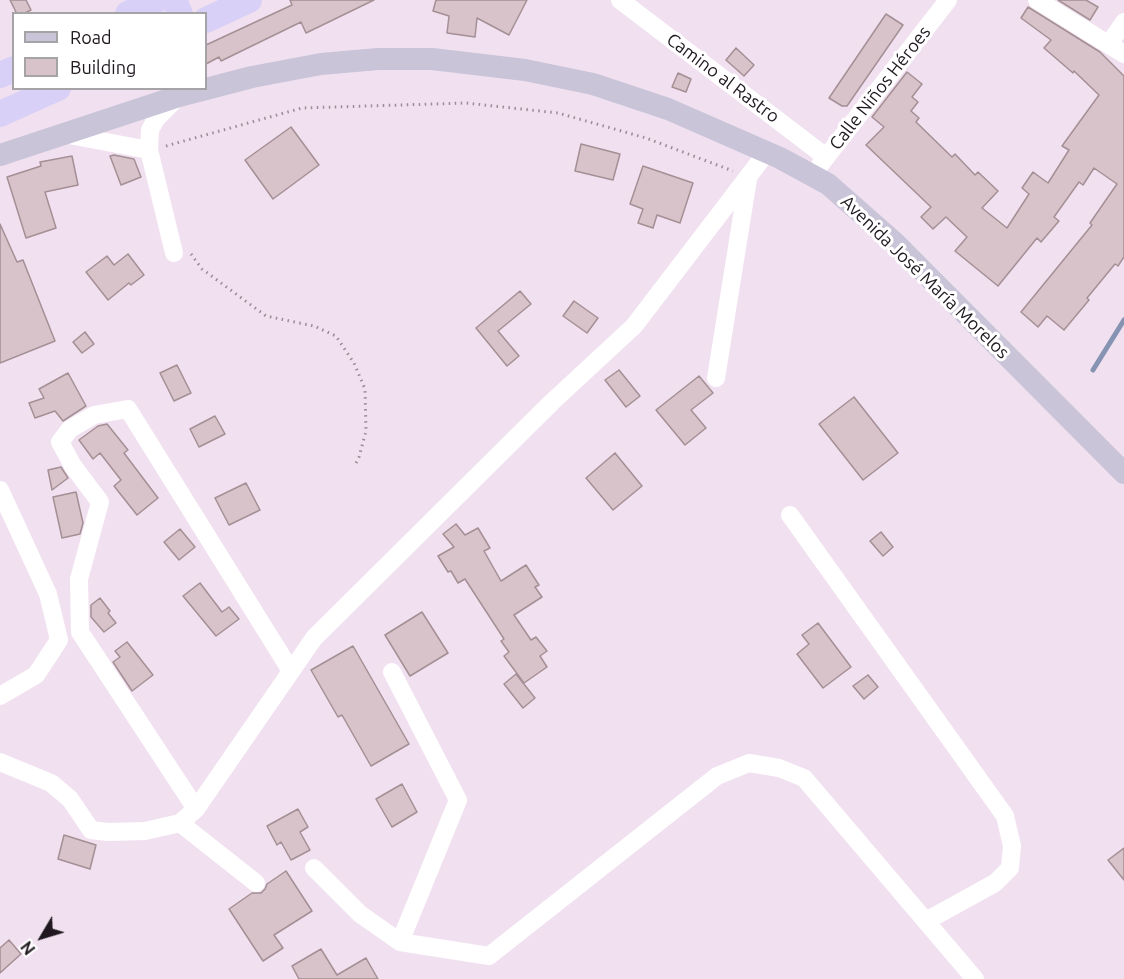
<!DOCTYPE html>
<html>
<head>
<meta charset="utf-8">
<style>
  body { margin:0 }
  #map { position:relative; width:1124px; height:979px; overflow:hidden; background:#f1e1f0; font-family:Ubuntu,sans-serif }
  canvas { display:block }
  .legend { position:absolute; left:12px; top:12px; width:195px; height:78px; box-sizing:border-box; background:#fff; border:2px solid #a5a3a5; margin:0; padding:8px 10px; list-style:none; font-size:18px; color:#1f191f }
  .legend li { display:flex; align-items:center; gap:12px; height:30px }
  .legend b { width:30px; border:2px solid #a5a3a5 }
  .north { position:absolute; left:12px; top:907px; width:60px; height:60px; -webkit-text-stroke:4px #fff; paint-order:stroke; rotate:232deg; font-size:16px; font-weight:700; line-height:24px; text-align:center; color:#1f191f }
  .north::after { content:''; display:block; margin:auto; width:21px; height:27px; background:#1f191f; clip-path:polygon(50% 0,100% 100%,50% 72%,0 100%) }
</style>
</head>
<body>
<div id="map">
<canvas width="1124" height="979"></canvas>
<ul class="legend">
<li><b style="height:8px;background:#c9c4d8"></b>Road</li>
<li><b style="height:16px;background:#d9c3ca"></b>Building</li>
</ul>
<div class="north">N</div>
</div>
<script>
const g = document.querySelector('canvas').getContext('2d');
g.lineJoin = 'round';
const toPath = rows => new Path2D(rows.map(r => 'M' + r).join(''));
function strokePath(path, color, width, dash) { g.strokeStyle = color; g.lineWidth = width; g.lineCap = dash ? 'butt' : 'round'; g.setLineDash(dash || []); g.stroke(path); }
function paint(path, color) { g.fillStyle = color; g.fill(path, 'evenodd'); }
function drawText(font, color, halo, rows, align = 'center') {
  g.font = font + ' Ubuntu,sans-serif'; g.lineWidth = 6; g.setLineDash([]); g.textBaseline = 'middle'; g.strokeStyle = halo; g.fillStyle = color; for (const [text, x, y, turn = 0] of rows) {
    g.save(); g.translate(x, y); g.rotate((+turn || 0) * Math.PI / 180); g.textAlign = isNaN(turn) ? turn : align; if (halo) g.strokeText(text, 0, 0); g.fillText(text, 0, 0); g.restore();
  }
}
const stream = toPath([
  [1093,370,1124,320]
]);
const building = toPath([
  [10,0,26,0,31,10,23,14,17,14,10,0],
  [290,0,374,0,306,33,301,22,221,61,219,57,206,64,206,45,292,5,290,0],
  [436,0,527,0,509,35,477,18,475,37,447,33,449,16,433,11,436,0],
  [1058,0,1086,0,1098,7,1090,20,1058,0],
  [1028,7,1100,52,1124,76,1124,257,1118,266,1115,264,1087,298,1089,300,1064,330,1047,316,1038,327,1021,312,1092,225,1090,223,1117,184,1094,168,1083,185,1079,182,1054,217,1059,221,1041,242,1037,238,998,286,955,251,967,237,946,217,933,229,921,217,931,207,866,145,884,127,872,117,907,72,922,84,912,97,918,102,911,111,919,118,916,122,952,157,955,154,975,175,978,172,998,191,982,208,1007,228,1029,194,1022,188,1033,172,1048,183,1069,150,1062,146,1099,95,1074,71,1073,73,1044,48,1051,40,1021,18,1028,7],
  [886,14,903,25,847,106,842,106,829,98,886,14],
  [736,48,754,65,744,76,726,60,736,48],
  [678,73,691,79,686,92,672,87,678,73],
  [291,127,319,165,273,199,245,160,291,127],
  [581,144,620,154,613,180,575,171,581,144],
  [114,155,134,159,141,177,121,185,110,156,114,155],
  [72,156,78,185,45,192,56,228,26,238,7,177,41,166,40,162,72,156],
  [643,166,693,183,680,223,657,215,653,228,638,223,643,209,630,204,643,166],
  [0,224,17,262,23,260,55,341,0,363,0,224],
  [128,254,144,275,131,285,129,283,108,300,86,272,107,256,114,265,128,254],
  [520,291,531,304,498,331,519,356,507,366,476,328,520,291],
  [574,301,598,318,587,333,563,316,574,301],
  [85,332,94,344,82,353,73,342,85,332],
  [177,365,191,393,174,401,160,373,177,365],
  [619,370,640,396,626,407,605,380,619,370],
  [68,373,86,406,63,421,55,411,35,418,29,403,44,398,39,389,68,373],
  [699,376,713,393,691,410,706,428,685,445,656,410,699,376],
  [854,397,898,453,863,480,819,424,854,397],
  [215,416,225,434,199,447,190,429,215,416],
  [107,424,128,450,124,453,158,498,137,515,114,486,121,480,100,453,93,459,79,440,98,426,107,424],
  [615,453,642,486,613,510,586,478,615,453],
  [61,467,68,478,52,490,48,470,61,467],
  [246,483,260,510,229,525,215,498,246,483],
  [76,492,83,523,80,534,62,538,53,497,76,492],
  [456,524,465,535,478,528,490,548,484,551,501,581,526,565,539,585,535,587,542,597,514,615,531,640,536,637,547,651,540,656,547,667,524,683,504,656,509,652,501,641,504,639,465,579,458,583,451,571,448,572,438,556,454,547,443,534,456,524],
  [180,529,195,547,179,560,164,542,180,529],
  [881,532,893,547,883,556,870,541,881,532],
  [200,583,222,612,229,607,239,619,216,636,183,596,200,583],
  [100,598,110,611,108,613,116,623,104,632,91,617,91,605,100,598],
  [422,612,448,653,410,676,385,635,422,612],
  [818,623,851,667,823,688,797,654,809,644,802,635,818,623],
  [127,642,153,675,132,691,113,662,120,657,115,651,127,642],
  [353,646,409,744,371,766,342,715,338,717,311,670,353,646],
  [516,674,535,698,523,708,504,684,516,674],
  [868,675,878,687,864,699,853,686,868,675],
  [402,784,417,812,392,827,376,799,402,784],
  [298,809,308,827,300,832,310,850,291,860,281,842,277,845,267,826,298,809],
  [64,835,96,845,90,869,58,859,64,835],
  [1124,848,1124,880,1108,860,1124,848],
  [286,871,312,911,274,935,283,948,263,961,229,909,252,893,261,893,265,889,267,884,286,871],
  [9,940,21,954,0,973,0,948,9,940],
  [321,949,337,975,366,958,378,979,299,979,292,966,321,949]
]);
const path = toPath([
  [166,146,302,108,466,103,558,113,646,138,733,171],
  [191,254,202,269,266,316,314,326,336,336,354,363,365,389,366,431,359,457,354,467]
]);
const minor = toPath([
  [620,0,826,157],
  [1037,0,1124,54],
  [1109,44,1124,22],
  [64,134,149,150],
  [820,165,948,0],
  [174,253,149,150,150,130,156,119,178,97],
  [716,378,748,179],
  [0,490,48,594,59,640,36,675,0,696],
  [790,515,1005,816,1012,846,1010,868,995,883,926,921],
  [392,672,458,800,400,942],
  [0,762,51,783,70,799,91,830,108,832,145,831,180,823,196,809,314,638,552,402,634,326,767,152],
  [196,809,80,632,79,579,100,502,73,466,60,442,70,429,94,415,128,409,291,671],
  [180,823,256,883],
  [314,868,360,914,400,942,489,956,717,776,749,763,779,768,804,778,975,979]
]);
const major = toPath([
  [0,155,179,96,252,77,321,64,378,59,432,59,525,70,593,84,668,109,780,158,828,184,895,243,1124,473]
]);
const highway = toPath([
  [174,0,180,14],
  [128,14,156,0],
  [206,20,249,0],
  [0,75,14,69],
  [0,114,58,88]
]);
const streetNames = [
  ["Camino al Rastro",723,78,37],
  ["Calle Niños Héroes",880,88,-52],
  ["Avenida José María Morelos",925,277,44]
];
strokePath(stream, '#8793b2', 5);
paint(building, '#d9c3ca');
strokePath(building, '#a48f95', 1.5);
strokePath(path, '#988d98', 3, [1.5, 4.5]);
strokePath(minor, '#fff', 18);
strokePath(major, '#c9c4d8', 22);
strokePath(highway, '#d8d0f6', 26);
drawText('18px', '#1f191f', '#fff', streetNames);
</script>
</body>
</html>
